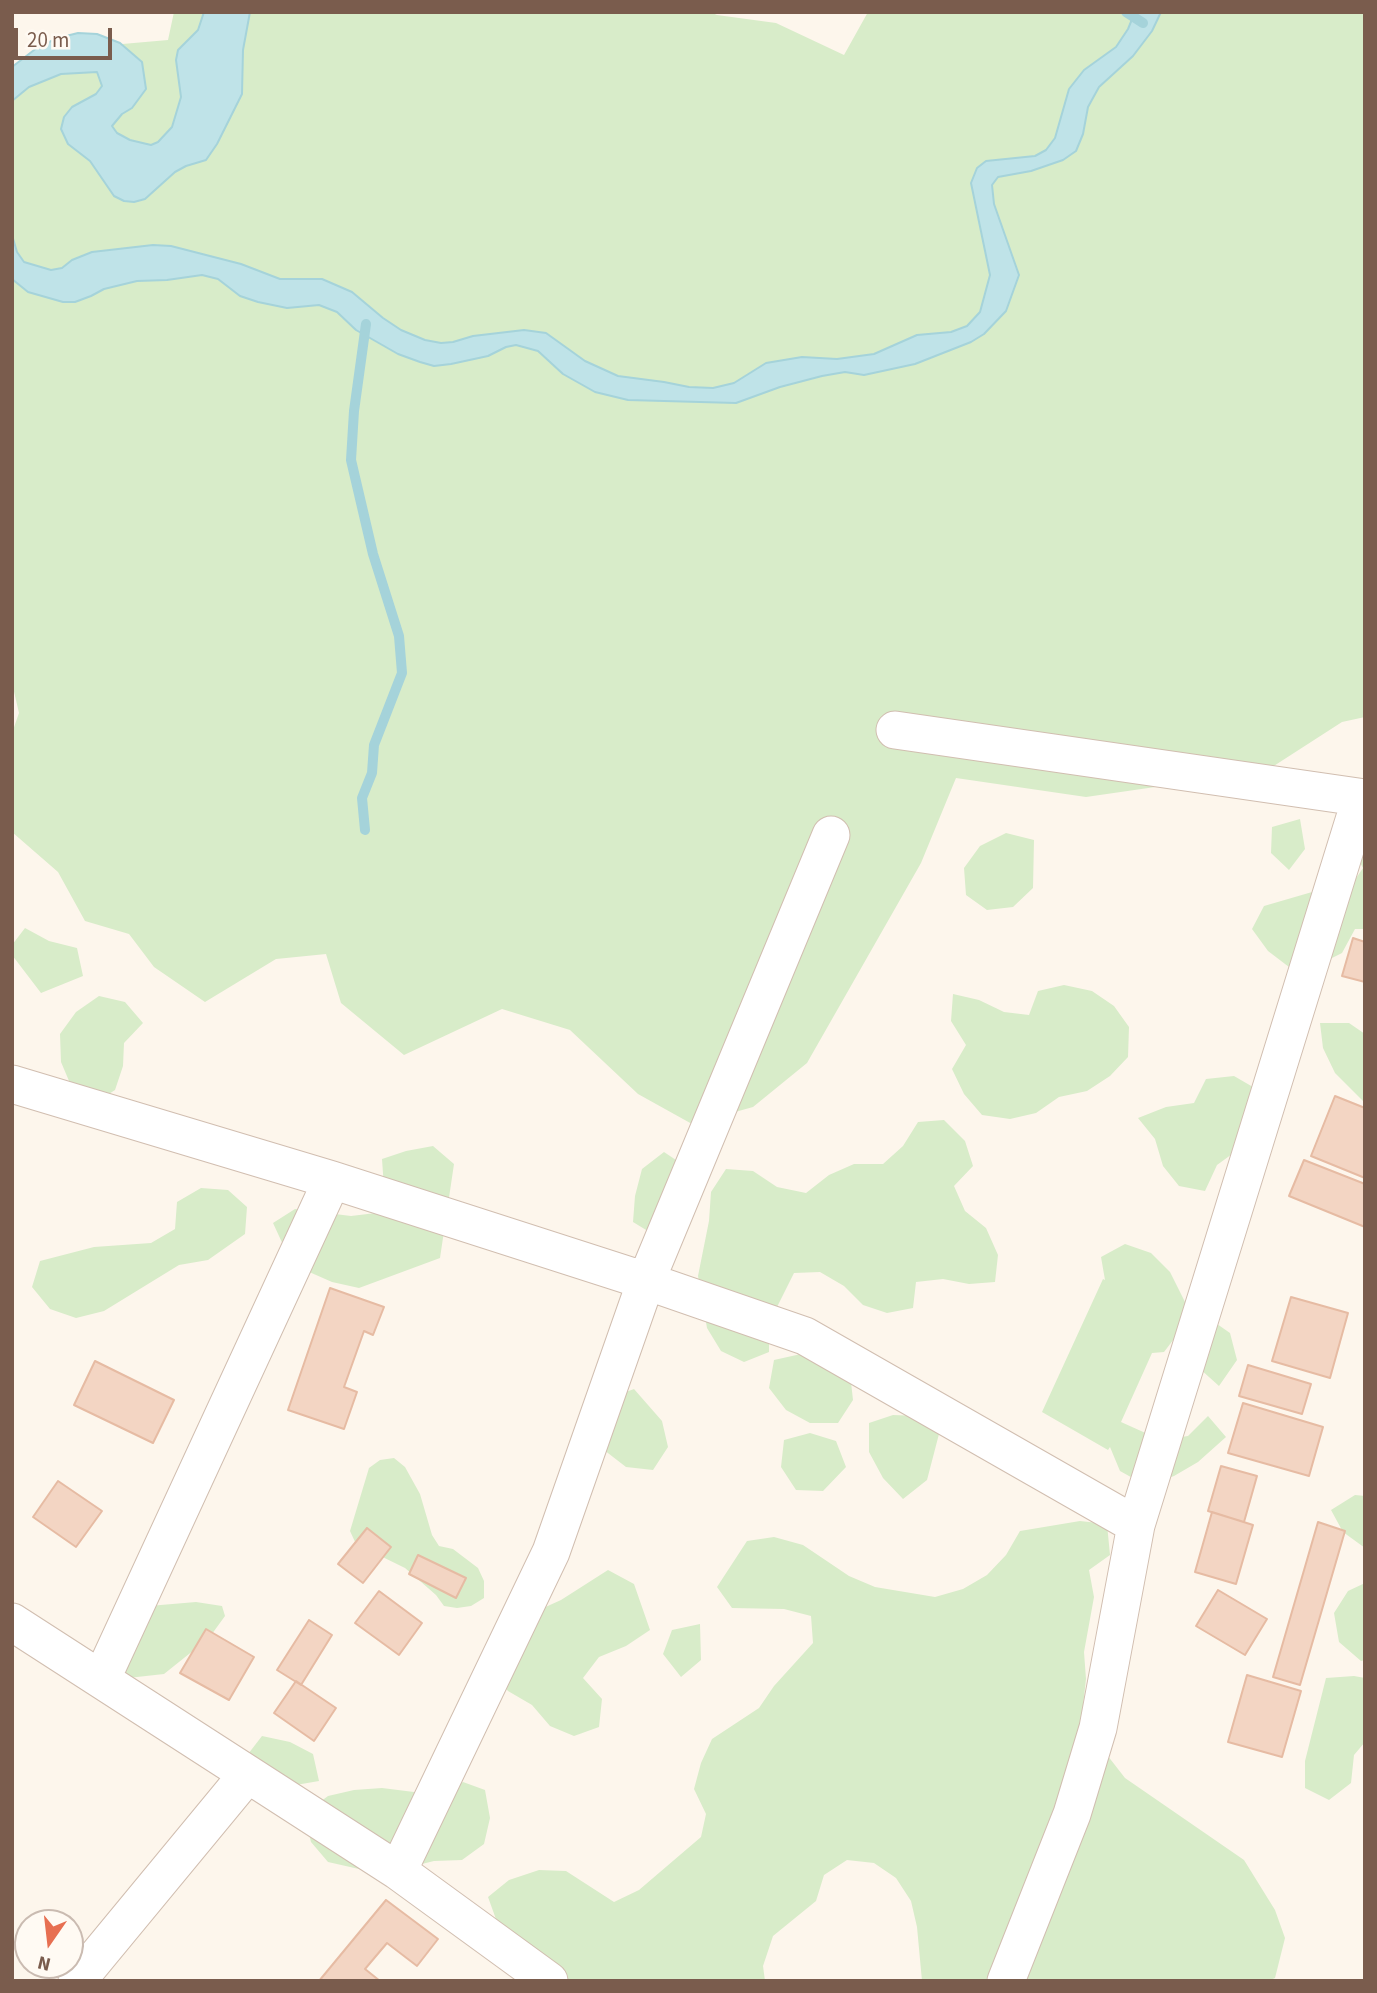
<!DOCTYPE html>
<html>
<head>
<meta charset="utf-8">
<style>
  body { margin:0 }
  #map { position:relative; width:1377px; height:1993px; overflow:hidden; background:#fdf6ec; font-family:"Source Sans 3",sans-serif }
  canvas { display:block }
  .frame { position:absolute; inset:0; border:14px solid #7a5c4d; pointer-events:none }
  .north { position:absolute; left:14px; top:1909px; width:70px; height:70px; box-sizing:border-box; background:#fffaf3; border:2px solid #cabbb1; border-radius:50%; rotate:194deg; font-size:19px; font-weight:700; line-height:28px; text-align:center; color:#7a5c4d }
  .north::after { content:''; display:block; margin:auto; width:24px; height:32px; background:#e76f51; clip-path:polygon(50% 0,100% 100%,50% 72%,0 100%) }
  .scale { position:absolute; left:14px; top:28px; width:98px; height:32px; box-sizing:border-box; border:4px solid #7a5c4d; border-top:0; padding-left:9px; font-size:21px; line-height:24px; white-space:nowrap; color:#7a5c4d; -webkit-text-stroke:5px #fffaf3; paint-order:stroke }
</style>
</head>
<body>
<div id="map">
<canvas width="1377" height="1993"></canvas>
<div class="frame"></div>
<div class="north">N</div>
<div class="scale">20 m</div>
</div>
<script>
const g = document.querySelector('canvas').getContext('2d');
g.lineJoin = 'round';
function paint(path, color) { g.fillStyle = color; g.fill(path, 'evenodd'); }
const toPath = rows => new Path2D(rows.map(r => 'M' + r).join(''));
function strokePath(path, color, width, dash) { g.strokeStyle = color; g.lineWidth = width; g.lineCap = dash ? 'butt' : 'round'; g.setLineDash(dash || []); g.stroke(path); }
const green = toPath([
  [174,12,710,12,717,15,776,23,844,55,868,12,1365,12,1365,717,1342,722,1266,771,1086,797,956,778,921,863,807,1063,753,1107,692,1124,638,1094,570,1030,502,1009,404,1055,341,1003,326,954,276,959,205,1002,154,967,129,934,85,921,58,872,12,832,12,733,19,713,12,683,12,76,111,45,168,40],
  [1300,819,1305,849,1289,870,1271,853,1272,827],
  [1365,819,1365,929,1355,929,1342,953,1316,966,1289,967,1268,951,1252,929,1264,906,1319,890,1348,890,1363,868,1350,844],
  [1006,833,1034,840,1033,888,1013,907,987,910,966,895,964,868,980,846],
  [25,928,49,941,77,948,83,976,41,993,12,955,12,945],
  [1064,985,1092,991,1114,1006,1129,1027,1128,1057,1110,1076,1087,1091,1059,1097,1036,1113,1010,1119,982,1115,964,1094,952,1069,966,1045,951,1021,953,994,979,1000,1004,1012,1029,1015,1038,991],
  [99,996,125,1002,143,1023,124,1043,123,1066,115,1090,92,1105,72,1088,61,1062,60,1034,76,1012],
  [1320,1023,1349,1023,1365,1034,1365,1103,1335,1073,1323,1048],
  [1234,1076,1265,1094,1239,1149,1217,1165,1205,1191,1179,1186,1163,1166,1155,1139,1138,1118,1166,1107,1194,1103,1206,1079],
  [944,1120,965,1141,973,1166,954,1186,965,1211,986,1228,998,1255,995,1282,969,1284,943,1279,916,1282,913,1308,887,1313,863,1305,844,1286,820,1272,794,1273,769,1323,769,1352,744,1362,721,1351,707,1328,698,1276,709,1221,711,1192,726,1169,753,1171,777,1187,806,1193,829,1175,854,1164,883,1164,903,1146,918,1122],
  [433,1146,454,1164,440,1258,359,1288,332,1282,307,1271,285,1249,273,1223,295,1209,351,1216,376,1213,384,1188,382,1159,406,1151],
  [664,1152,688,1168,694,1194,691,1222,656,1236,633,1222,635,1196,642,1169],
  [201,1188,228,1190,247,1207,245,1234,208,1260,179,1265,104,1311,76,1318,50,1309,32,1287,40,1261,94,1247,151,1243,175,1229,177,1202],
  [1125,1244,1151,1253,1170,1272,1187,1306,1180,1331,1164,1352,1152,1353,1121,1422,1161,1440,1188,1436,1208,1416,1226,1437,1198,1462,1174,1476,1147,1486,1120,1471,1110,1447,1108,1450,1042,1412,1103,1279,1105,1280,1101,1257],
  [1207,1317,1230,1333,1237,1360,1219,1386,1199,1368],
  [801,1354,851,1382,853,1400,838,1423,810,1423,786,1410,769,1388,774,1360],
  [634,1389,662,1421,668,1447,653,1470,626,1467,604,1450,607,1399],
  [893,1415,919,1416,939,1434,927,1480,903,1499,883,1478,869,1452,869,1423],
  [810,1433,836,1441,846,1467,823,1491,796,1490,781,1467,784,1440],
  [394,1458,405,1467,420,1494,432,1535,439,1546,453,1549,478,1568,484,1581,484,1598,471,1606,457,1608,444,1606,436,1595,405,1568,356,1544,350,1531,369,1468,380,1460],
  [1355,1495,1365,1496,1365,1548,1343,1532,1331,1510],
  [1080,1521,1107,1524,1110,1555,1089,1570,1094,1597,1084,1652,1086,1679,1083,1706,1090,1733,1125,1778,1244,1860,1275,1910,1285,1938,1275,1978,1268,1981,922,1981,917,1927,911,1901,896,1878,874,1863,847,1860,824,1875,816,1901,773,1936,763,1966,765,1981,551,1981,497,1922,488,1897,509,1880,539,1870,566,1871,614,1902,639,1890,701,1837,706,1814,694,1789,701,1763,712,1739,759,1708,774,1686,813,1643,811,1616,784,1609,732,1608,717,1587,747,1541,774,1537,803,1545,849,1576,875,1587,935,1597,963,1589,987,1575,1006,1555,1020,1531],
  [608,1570,634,1584,650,1630,626,1646,599,1657,583,1678,602,1699,599,1727,574,1736,550,1726,532,1705,508,1691,491,1671,510,1623,561,1600],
  [1365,1583,1365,1660,1361,1661,1339,1642,1334,1613,1348,1591],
  [196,1602,222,1606,225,1616,209,1638,164,1674,110,1680,137,1607],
  [700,1624,701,1660,681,1677,663,1654,672,1630],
  [1354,1676,1365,1678,1365,1742,1354,1755,1351,1783,1329,1800,1305,1788,1305,1761,1326,1678],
  [262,1736,290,1742,313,1754,319,1781,290,1786,245,1758],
  [463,1782,485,1790,490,1818,484,1844,462,1860,434,1861,381,1874,328,1862,311,1842,304,1814,328,1796,354,1790,382,1788,438,1795]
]);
const water = toPath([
  [204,12,250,12,243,50,242,94,217,144,206,160,186,166,175,172,145,199,134,202,124,201,114,196,90,161,68,144,61,129,64,117,72,107,96,94,102,86,97,72,61,74,29,87,12,101,12,67,38,47,58,38,78,33,97,34,120,43,142,62,146,89,132,108,122,114,112,126,117,133,130,140,151,145,158,142,172,127,181,97,176,60,178,50,198,30,204,12],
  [1135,12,1161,12,1152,31,1133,56,1099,87,1088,107,1083,134,1076,151,1063,160,1031,171,998,177,992,185,994,204,1019,275,1006,311,984,334,971,342,915,364,864,375,845,372,822,376,780,387,736,403,628,400,595,392,563,374,538,351,516,345,506,347,488,356,451,364,434,366,420,362,398,354,356,330,337,312,319,305,287,308,258,302,240,296,218,279,202,275,167,280,137,281,104,289,91,296,75,302,63,302,28,292,12,279,12,235,17,252,24,262,51,270,62,268,72,260,92,252,153,245,171,246,241,264,280,279,322,279,352,292,383,318,401,330,425,340,441,343,453,342,473,336,524,330,546,333,585,361,618,376,664,382,689,387,713,388,734,383,766,363,802,357,837,359,874,354,917,335,951,332,967,326,980,312,990,275,971,183,977,168,986,161,1035,156,1046,150,1055,138,1069,89,1084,70,1116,47,1128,29,1135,12]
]);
const stream = toPath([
  [1126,12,1143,23],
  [365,830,362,798,372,773,374,745,402,673,399,636,373,554,351,460,354,411,366,324]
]);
const building = toPath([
  [1353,938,1365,942,1365,982,1342,976,1353,938],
  [1335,1096,1365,1108,1365,1178,1311,1156,1335,1096],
  [1304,1160,1365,1184,1365,1227,1289,1196,1304,1160],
  [330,1288,384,1307,373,1335,364,1331,344,1387,357,1392,344,1429,288,1410,330,1288],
  [1291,1297,1348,1313,1330,1378,1272,1361,1291,1297],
  [95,1361,174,1400,153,1443,74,1405,95,1361],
  [1248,1365,1311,1384,1302,1414,1239,1396,1248,1365],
  [1243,1403,1323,1427,1309,1476,1228,1453,1243,1403],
  [1221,1466,1257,1476,1244,1522,1208,1511,1221,1466],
  [58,1481,102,1511,76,1547,33,1517,58,1481],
  [1212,1512,1253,1525,1236,1584,1195,1572,1212,1512],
  [1318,1522,1345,1531,1300,1685,1273,1677,1318,1522],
  [367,1528,391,1547,363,1583,338,1564,367,1528],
  [418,1555,466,1578,456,1598,409,1574,418,1555],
  [1218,1590,1267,1619,1245,1655,1196,1626,1218,1590],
  [379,1591,422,1623,399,1655,355,1623,379,1591],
  [309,1620,332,1635,301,1685,277,1670,309,1620],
  [206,1629,254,1657,229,1700,180,1673,206,1629],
  [1247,1675,1301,1691,1282,1757,1228,1742,1247,1675],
  [296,1681,336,1708,314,1741,274,1713,296,1681],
  [386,1900,438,1939,417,1966,387,1943,365,1969,380,1981,319,1981,386,1900]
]);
const minor = toPath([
  [895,730,1365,798],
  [12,1084,332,1180,646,1281,805,1336,1136,1525],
  [12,1622,398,1871,549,1981],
  [102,1678,332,1180],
  [398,1871,551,1552,646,1281,831,835],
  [77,1981,247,1775],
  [1006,1981,1072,1814,1098,1728,1136,1525,1361,798]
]);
paint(green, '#d8ecc9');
paint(water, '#bfe3e8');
strokePath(water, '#a5d3da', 2);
strokePath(stream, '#a5d3da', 10);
paint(building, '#f3d5c3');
strokePath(building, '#e6bba3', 2);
strokePath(minor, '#d1beb0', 39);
strokePath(minor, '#fff', 37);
</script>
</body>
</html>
